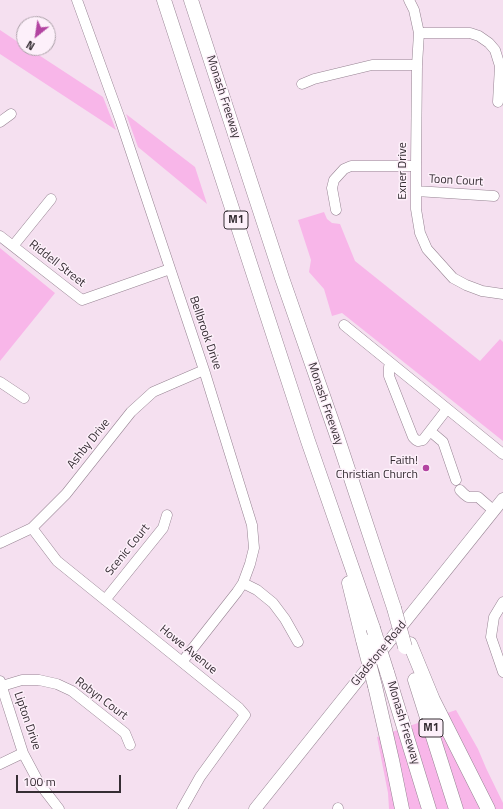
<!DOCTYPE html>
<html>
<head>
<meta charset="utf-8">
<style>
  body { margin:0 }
  #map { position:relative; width:503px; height:809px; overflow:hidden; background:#f5e0f0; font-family:"Titillium Web",sans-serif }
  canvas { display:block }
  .north { position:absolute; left:16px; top:16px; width:40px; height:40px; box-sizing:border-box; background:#fdf0fa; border:1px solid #ada2aa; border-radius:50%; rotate:210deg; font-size:11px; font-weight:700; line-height:16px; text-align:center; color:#352d33 }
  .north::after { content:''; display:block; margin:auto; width:14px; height:18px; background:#b344a1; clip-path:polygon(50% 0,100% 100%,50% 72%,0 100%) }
  .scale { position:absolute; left:16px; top:775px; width:105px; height:18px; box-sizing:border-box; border:2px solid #352d33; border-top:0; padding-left:5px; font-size:12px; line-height:14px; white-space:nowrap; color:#352d33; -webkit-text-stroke:3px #fdf0fa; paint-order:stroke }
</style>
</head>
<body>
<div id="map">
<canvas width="503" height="809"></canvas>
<div class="north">N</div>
<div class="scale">100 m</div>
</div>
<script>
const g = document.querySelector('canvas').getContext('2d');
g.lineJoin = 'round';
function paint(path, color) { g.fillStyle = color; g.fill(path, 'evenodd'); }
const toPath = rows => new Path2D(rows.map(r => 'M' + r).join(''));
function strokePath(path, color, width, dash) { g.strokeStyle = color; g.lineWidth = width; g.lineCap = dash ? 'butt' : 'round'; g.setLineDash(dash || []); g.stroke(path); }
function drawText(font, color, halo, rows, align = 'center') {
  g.font = font + ' "Titillium Web",sans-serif'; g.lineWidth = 3; g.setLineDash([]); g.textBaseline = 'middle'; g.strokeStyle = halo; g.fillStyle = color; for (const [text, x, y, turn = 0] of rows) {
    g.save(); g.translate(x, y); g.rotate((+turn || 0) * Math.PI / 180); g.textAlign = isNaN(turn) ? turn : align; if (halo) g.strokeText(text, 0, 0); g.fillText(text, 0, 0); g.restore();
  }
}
const green = toPath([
  [0,30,24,46,24,48,28,48,103,97,116,130,0,54],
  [126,114,195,167,207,204,138,147],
  [324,212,327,219,332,223,340,224,355,261,480,361,500,339,503,342,503,441,342,313,332,316,324,289,309,272,311,260,298,220],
  [0,248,55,293,0,361],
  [456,710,478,749,486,768,503,803,503,809,389,809,388,793,377,737]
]);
const minor = toPath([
  [77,0,120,119,204,370,252,525,254,548,250,564,243,583,237,592,182,662],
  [409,0,414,10,419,33,417,65,416,166,416,209,420,233,427,249,453,278,466,285,482,291,503,294],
  [419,33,470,33,479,36,489,43,495,50,500,66,498,102],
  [302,84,314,79,372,65,417,65],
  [0,122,11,114],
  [416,191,494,196],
  [336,210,332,188,334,180,344,169,351,166,416,166],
  [0,236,82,300,170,269],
  [13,246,51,199],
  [344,325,503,454],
  [392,364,389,367,389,376,413,437,416,440,418,441,423,440,447,409],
  [0,382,24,398],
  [430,431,443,442,456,480],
  [460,490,464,494,468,497,478,497,493,510],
  [32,528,57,561,239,708,245,715,200,777,182,809],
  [0,543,32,528,66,494,131,412,153,392,204,370],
  [243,583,257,590,273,603,285,619,298,642],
  [105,600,163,528,167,515],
  [503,602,494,617,491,637,503,672],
  [0,681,23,753,39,783,59,809],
  [2,686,22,680,39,680,57,684,72,691,125,733,130,745],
  [0,764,23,753],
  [338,809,338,808]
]);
const major = toPath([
  [255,809,503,499]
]);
const highway = toPath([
  [164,0,308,441,373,628],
  [191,0,282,278,336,433,394,608],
  [349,583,363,640],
  [410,644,433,700,488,809],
  [387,672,429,809],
  [415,680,456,809],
  [375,686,392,760,402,809]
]);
const highwayBridge = toPath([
  [394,608,405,647],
  [373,628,387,672],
  [363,640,375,686]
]);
const markers = [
  [426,468,4,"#b344a1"]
];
const shields = [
  [236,220,24],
  [431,728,24]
];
const shieldNames = [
  ["M1",236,220],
  ["M1",431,728]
];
const streetNames = [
  ["Monash Freeway",223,97,72],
  ["Exner Drive",403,171,-90],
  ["Toon Court",456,181,3],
  ["Riddell Street",57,264,38],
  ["Bellbrook Drive",205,333,71],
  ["Monash Freeway",325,404,71],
  ["Ashby Drive",89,444,-51],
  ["Scenic Court",128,550,-51],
  ["Howe Avenue",188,650,39],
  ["Gladstone Road",379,654,-51],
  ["Robyn Court",101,699,37],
  ["Lipton Drive",27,721,71],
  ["Monash Freeway",403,723,73]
];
const poiNames = [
  ["Faith!",418,461],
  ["Christian Church",418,475]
];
paint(green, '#f8b6e9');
strokePath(minor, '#968392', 11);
strokePath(major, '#968392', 13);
strokePath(highway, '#968392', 15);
strokePath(minor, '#fff', 10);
strokePath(major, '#fff', 12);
strokePath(highway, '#fff', 14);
strokePath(highwayBridge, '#968392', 15, []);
strokePath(highwayBridge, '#fff', 14);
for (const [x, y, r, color] of markers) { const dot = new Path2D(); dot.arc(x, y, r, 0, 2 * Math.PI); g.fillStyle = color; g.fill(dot); strokePath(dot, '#fdf0fa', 1.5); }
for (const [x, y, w] of shields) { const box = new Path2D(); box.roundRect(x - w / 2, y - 9, w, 18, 3); g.fillStyle = '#fdf0fa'; g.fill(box); strokePath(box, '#352d33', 1); }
drawText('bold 11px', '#352d33', null, shieldNames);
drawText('12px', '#352d33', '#fdf0fa', streetNames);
drawText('12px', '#352d33', '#fdf0fa', poiNames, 'right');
</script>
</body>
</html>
